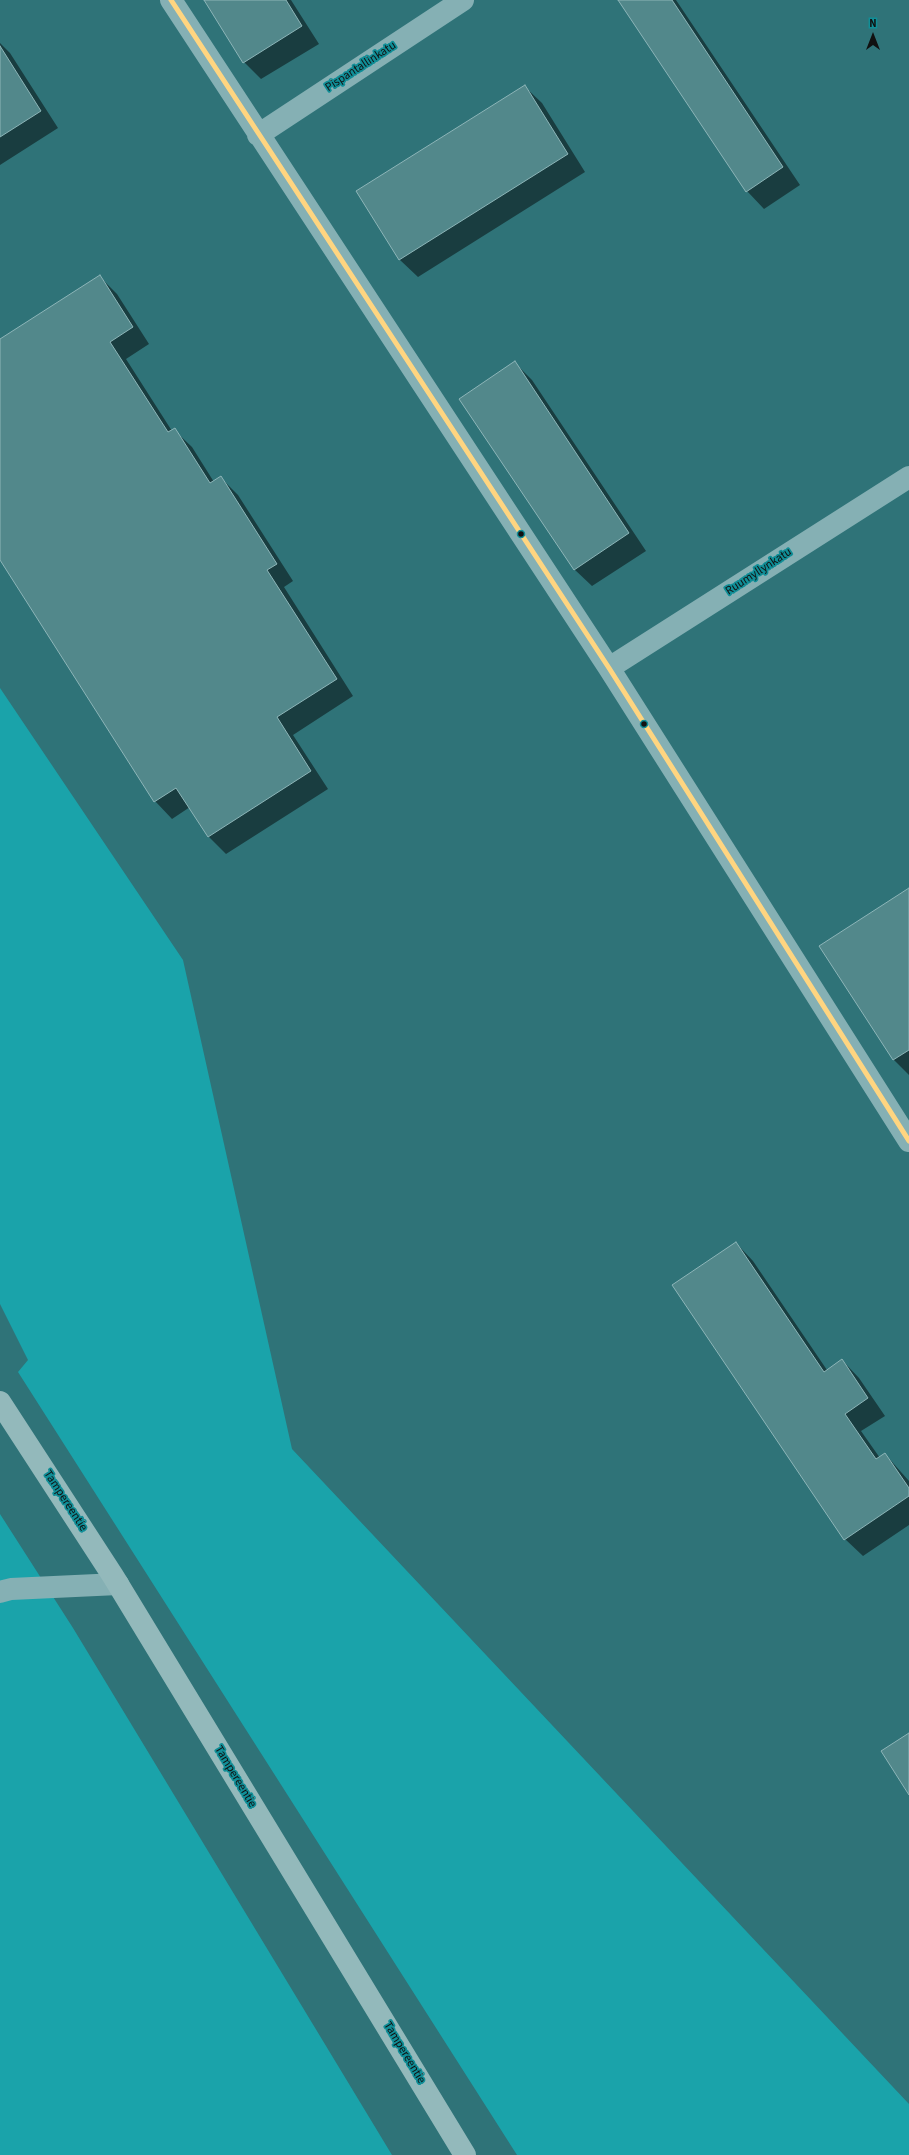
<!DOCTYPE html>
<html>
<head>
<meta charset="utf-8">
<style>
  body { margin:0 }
  #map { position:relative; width:909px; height:2155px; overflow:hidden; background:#2f7378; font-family:"Source Sans 3",sans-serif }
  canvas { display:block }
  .north { position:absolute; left:853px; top:16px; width:40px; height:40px; -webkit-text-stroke:3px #108e97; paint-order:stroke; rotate:0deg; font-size:11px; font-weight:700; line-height:16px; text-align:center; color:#111 }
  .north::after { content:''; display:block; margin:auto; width:14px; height:18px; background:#111; clip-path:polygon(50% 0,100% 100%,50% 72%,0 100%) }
</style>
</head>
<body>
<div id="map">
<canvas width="909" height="2155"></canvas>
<div class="north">N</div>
</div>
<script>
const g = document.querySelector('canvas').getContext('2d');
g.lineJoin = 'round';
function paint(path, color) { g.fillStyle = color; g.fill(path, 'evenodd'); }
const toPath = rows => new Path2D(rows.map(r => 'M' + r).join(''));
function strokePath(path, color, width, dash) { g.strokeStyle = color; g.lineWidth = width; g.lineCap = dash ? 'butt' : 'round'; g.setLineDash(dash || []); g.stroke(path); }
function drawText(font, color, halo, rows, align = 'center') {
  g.font = font + ' "Source Sans 3",sans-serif'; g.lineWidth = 3.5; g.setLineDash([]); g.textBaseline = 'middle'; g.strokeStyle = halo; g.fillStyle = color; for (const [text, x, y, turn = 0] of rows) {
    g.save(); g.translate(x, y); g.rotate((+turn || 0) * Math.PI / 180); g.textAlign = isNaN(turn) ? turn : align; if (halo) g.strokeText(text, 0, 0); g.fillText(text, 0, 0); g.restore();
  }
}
const green = toPath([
  [0,688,183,960,292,1449,909,2104,909,2155,517,2155,18,1372,28,1360,0,1304],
  [0,1514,73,1628,392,2155,0,2155]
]);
const shadow = toPath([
  [205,0,291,0,319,44,261,79,244,62],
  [619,0,676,0,800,185,764,209,747,191],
  [0,43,10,53,58,128,0,165],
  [524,86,542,103,585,172,418,277,400,260,357,191],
  [100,277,117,294,149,344,126,359,172,431,174,430,192,447,214,482,221,478,238,495,293,581,284,587,353,696,293,735,328,789,226,854,208,836,190,807,172,819,155,801,0,558,0,341],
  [515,363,532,380,646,551,592,586,574,569],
  [909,889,909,1075,893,1059],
  [736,1243,753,1261,827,1370,842,1360,859,1378,885,1416,861,1431,880,1458,885,1454,909,1481,909,1525,863,1556,845,1539]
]);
const building = toPath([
  [204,0,286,0,302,26,243,63,204,0],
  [618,0,672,0,783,167,746,192,618,0],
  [0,46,41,111,0,137,0,46],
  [525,85,568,154,399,260,356,191,525,85],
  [100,275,133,327,110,342,168,432,175,428,210,483,221,476,277,564,267,570,337,679,277,717,311,771,208,837,176,788,154,802,0,560,0,339,100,275],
  [515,361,629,533,574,570,459,399,515,361],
  [909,888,909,1050,893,1060,819,946,909,888],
  [736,1242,824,1372,842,1359,868,1398,845,1414,876,1459,885,1453,909,1488,909,1496,844,1540,672,1285,736,1242],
  [909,1733,909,1795,881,1751,909,1733]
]);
const minor = toPath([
  [171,0,609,668,909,1141],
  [258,135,463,0],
  [609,668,909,477],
  [0,1592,11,1589,118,1584]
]);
const major = toPath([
  [0,1402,113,1576,465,2155]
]);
const bus1 = toPath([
  [171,0,609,668,909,1141]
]);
const markers = [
  [521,534,3.5,"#111"],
  [644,724,3.5,"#111"]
];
const streetNames = [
  ["Pispantallinkatu",361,67,-33],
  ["Ruumyllynkatu",759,572,-33],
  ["Tampereentie",65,1501,57],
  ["Tampereentie",235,1777,59],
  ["Tampereentie",404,2053,59]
];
paint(green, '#1aa3aa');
paint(shadow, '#0007');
paint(building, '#52888b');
strokePath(building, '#8db5b8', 1);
strokePath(minor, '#85b0b4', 22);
strokePath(major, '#93b9bb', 22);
strokePath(bus1, '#ffd580', 5);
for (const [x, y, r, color] of markers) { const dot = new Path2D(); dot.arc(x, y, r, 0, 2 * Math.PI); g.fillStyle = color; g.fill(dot); strokePath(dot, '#108e97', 1.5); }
drawText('12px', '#111', '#108e97', streetNames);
</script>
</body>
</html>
